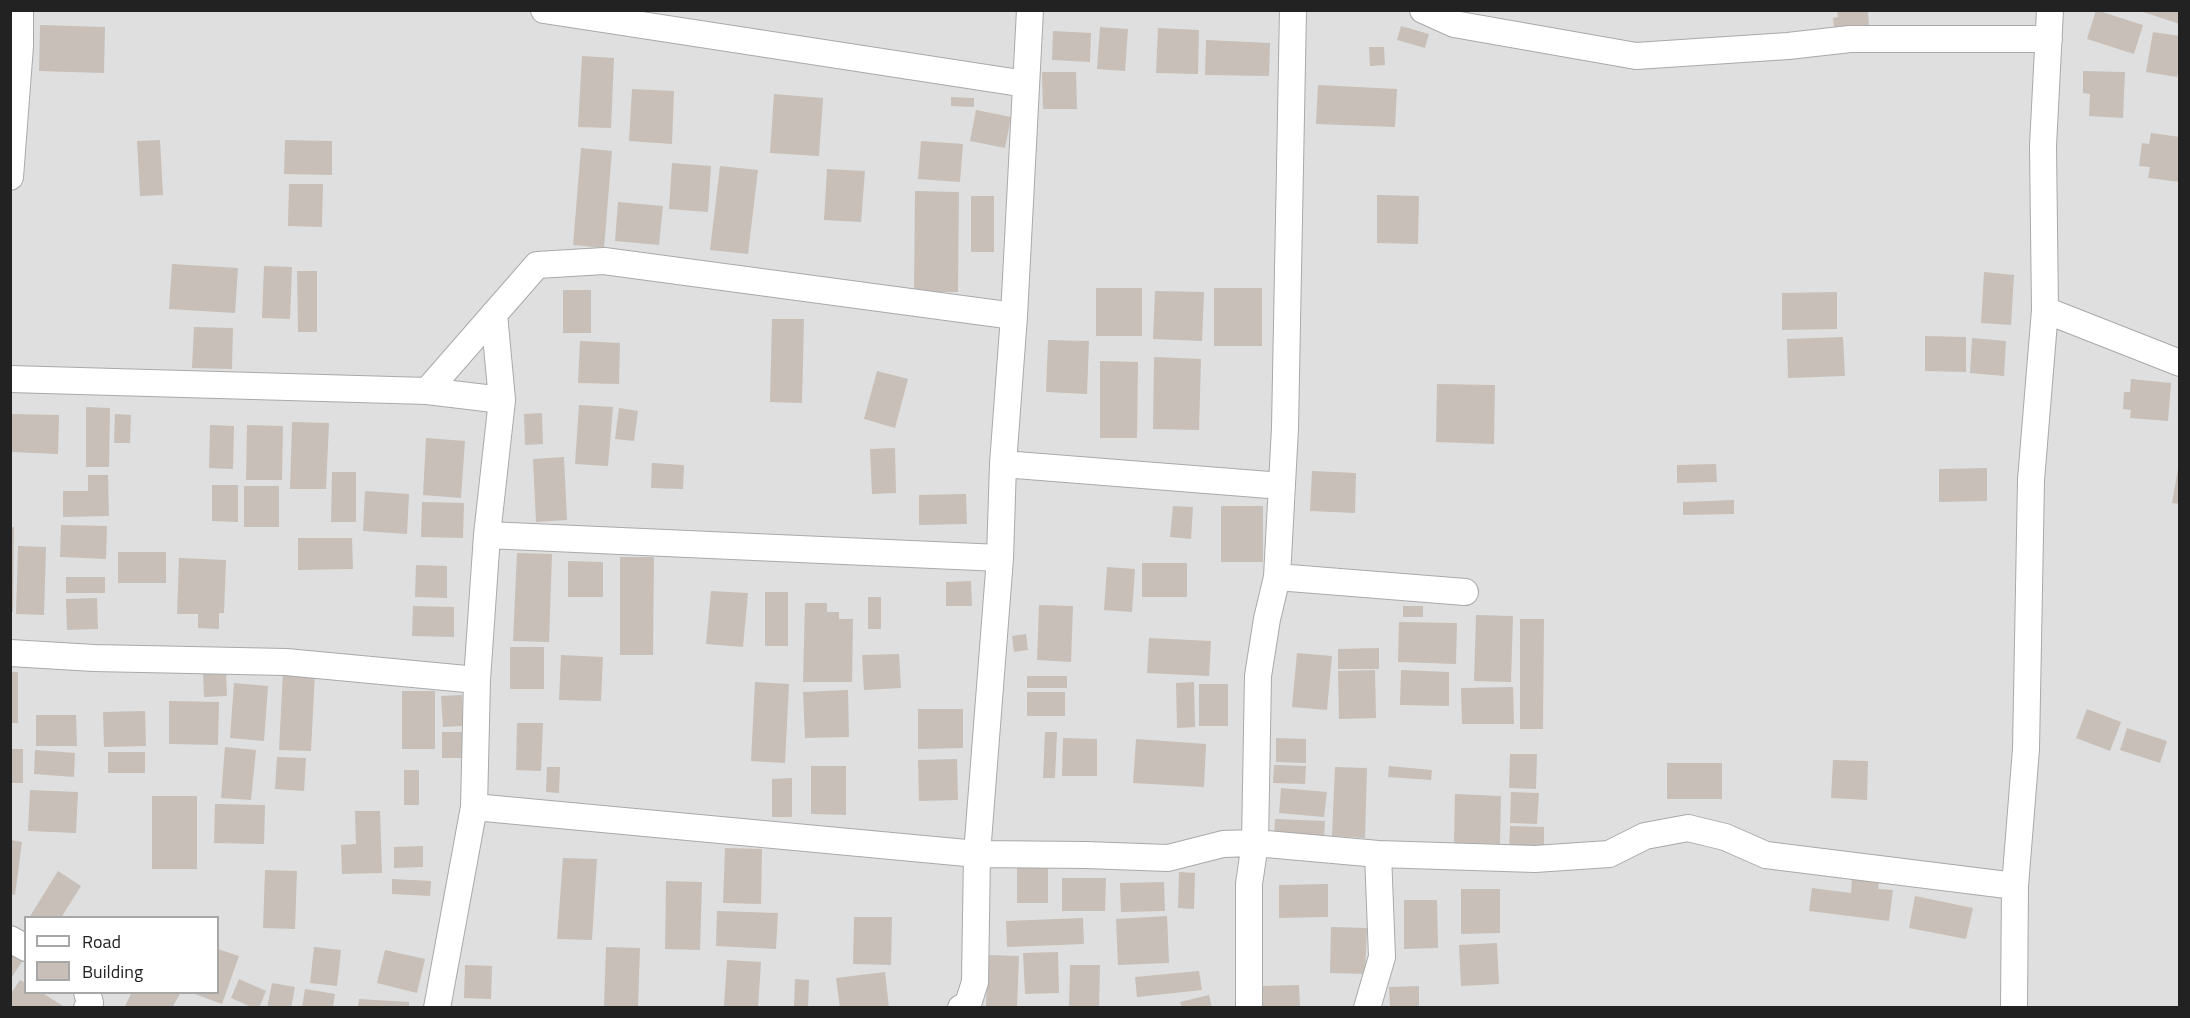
<!DOCTYPE html>
<html>
<head>
<meta charset="utf-8">
<style>
  body { margin:0 }
  #map { position:relative; width:2190px; height:1018px; overflow:hidden; background:#f2efe9; font-family:"Titillium Web",sans-serif }
  canvas { display:block }
  .frame { position:absolute; inset:0; border:12px solid #222; pointer-events:none }
  .legend { position:absolute; left:24px; top:916px; width:195px; height:78px; box-sizing:border-box; background:#fff; border:2px solid #a7a7a7; margin:0; padding:8px 10px; list-style:none; font-size:18px; color:#222 }
  .legend li { display:flex; align-items:center; gap:12px; height:30px }
  .legend b { width:30px; border:2px solid #a7a7a7 }
</style>
</head>
<body>
<div id="map">
<canvas width="2190" height="1018"></canvas>
<div class="frame"></div>
<ul class="legend">
<li><b style="height:8px;background:#fff"></b>Road</li>
<li><b style="height:16px;background:#c7bfb8"></b>Building</li>
</ul>
</div>
<script>
const g = document.querySelector('canvas').getContext('2d');
g.lineJoin = 'round';
function paint(path, color) { g.fillStyle = color; g.fill(path, 'evenodd'); }
const toPath = rows => new Path2D(rows.map(r => 'M' + r).join(''));
function strokePath(path, color, width, dash) { g.strokeStyle = color; g.lineWidth = width; g.lineCap = dash ? 'butt' : 'round'; g.setLineDash(dash || []); g.stroke(path); }
const residential = toPath([
  [10,11,2179,11,2179,1007,11,1007],
  [26,918,218,918,218,992,26,992]
]);
const building = toPath([
  [1868,10,1869,26,1834,28,1833,18,1838,17,1837,11],
  [2096,10,2143,25,2134,54,2087,39],
  [2180,10,2180,24,2140,11,2141,10],
  [40,25,105,27,104,73,39,71],
  [1401,26,1429,34,1425,48,1397,40],
  [1100,27,1128,29,1125,71,1097,69],
  [1158,28,1199,30,1198,74,1156,73],
  [1053,31,1091,33,1090,62,1052,60],
  [2153,32,2180,36,2180,60,2177,77,2146,72],
  [1206,40,1270,43,1269,76,1205,75],
  [1369,47,1384,47,1385,65,1370,66],
  [582,56,614,58,611,128,578,127],
  [2083,71,2125,72,2123,118,2089,116,2090,94,2083,93],
  [1042,72,1076,72,1077,109,1043,109],
  [1318,85,1397,89,1395,127,1316,124],
  [632,89,674,91,672,144,629,141],
  [774,94,823,98,819,156,770,153],
  [951,97,974,98,974,107,951,106],
  [976,110,1011,117,1005,148,970,141],
  [2151,133,2180,137,2180,182,2148,178,2150,167,2139,166,2142,143,2149,144],
  [160,140,163,195,140,196,137,141],
  [285,140,332,141,332,175,284,174],
  [921,141,963,144,960,182,918,179],
  [581,148,612,151,604,248,573,245],
  [672,163,711,166,708,212,669,209],
  [720,166,758,170,748,254,710,250],
  [827,169,865,171,861,222,824,220],
  [289,184,323,184,322,227,288,226],
  [915,191,959,192,958,292,914,292],
  [1377,195,1419,196,1418,244,1377,243],
  [971,196,994,196,994,252,971,252],
  [618,202,663,206,659,245,615,241],
  [172,264,238,268,235,313,169,309],
  [264,266,292,267,290,319,262,318],
  [297,271,317,271,317,332,298,332],
  [1984,272,2014,275,2011,325,1981,323],
  [1096,288,1142,288,1142,336,1096,336],
  [1214,288,1262,288,1262,346,1214,346],
  [563,290,591,290,591,333,563,333],
  [1155,291,1204,292,1202,341,1153,339],
  [1837,292,1837,329,1782,330,1782,293],
  [772,319,804,319,802,403,770,402],
  [194,327,233,328,232,369,192,368],
  [1925,336,1966,337,1966,372,1925,371],
  [1843,337,1845,376,1788,378,1787,339],
  [1972,338,2006,341,2004,376,1970,373],
  [1048,340,1089,341,1087,394,1046,392],
  [580,341,620,343,619,384,578,383],
  [1154,357,1201,359,1199,430,1153,429],
  [1100,361,1138,362,1137,438,1100,438],
  [877,371,908,379,895,428,864,419],
  [2131,379,2171,383,2168,421,2130,418,2131,410,2123,409,2124,392,2130,392],
  [1437,384,1495,385,1494,444,1436,442],
  [579,405,613,407,608,466,575,464],
  [86,407,110,408,109,467,86,467],
  [619,408,638,411,634,441,615,439],
  [542,413,543,444,525,445,524,414],
  [10,414,59,415,58,454,10,452],
  [115,414,131,415,130,443,114,443],
  [292,422,329,423,326,489,290,489],
  [210,425,234,426,233,469,209,468],
  [247,425,283,426,282,480,246,480],
  [426,438,465,441,461,498,423,495],
  [895,448,896,493,872,494,870,449],
  [564,457,567,520,536,522,533,459],
  [652,463,684,465,683,489,651,488],
  [1716,464,1717,482,1677,483,1677,465],
  [1987,468,1987,501,1939,502,1939,469],
  [2178,469,2180,469,2180,504,2172,503],
  [1312,471,1356,473,1355,513,1310,511],
  [332,472,356,472,356,522,331,522],
  [88,475,108,475,109,516,63,517,63,491,88,491],
  [212,485,238,485,238,522,212,521],
  [244,486,279,486,279,527,244,527],
  [365,491,409,494,407,534,363,531],
  [966,494,967,524,919,525,919,495],
  [1734,500,1734,514,1683,515,1683,502],
  [422,502,464,503,463,538,421,537],
  [1173,506,1193,507,1191,539,1170,537],
  [1221,506,1263,506,1263,562,1221,562],
  [61,525,107,526,106,559,60,557],
  [10,527,14,527,13,612,10,612],
  [298,538,352,538,353,569,298,570],
  [18,546,46,547,44,615,16,614],
  [118,552,166,552,166,583,118,583],
  [517,553,552,554,549,642,513,641],
  [620,557,654,557,653,655,620,655],
  [179,558,226,560,224,613,219,613,219,629,198,628,198,614,177,614],
  [568,561,603,562,603,597,568,597],
  [1142,563,1187,563,1187,597,1142,597],
  [416,565,447,566,447,598,415,597],
  [1107,567,1135,569,1132,612,1104,610],
  [66,577,105,577,105,593,66,593],
  [971,581,972,606,946,606,946,582],
  [711,591,748,593,743,647,706,644],
  [765,592,788,592,788,646,765,646],
  [868,597,881,597,881,629,868,629],
  [97,598,98,629,67,630,66,599],
  [805,603,827,603,827,612,839,612,839,619,853,619,852,682,803,682],
  [1039,605,1073,606,1071,662,1037,660],
  [413,606,454,607,454,637,412,636],
  [1403,606,1423,606,1423,617,1403,617],
  [1476,615,1513,616,1511,682,1474,681],
  [1520,619,1544,619,1543,729,1520,729],
  [1399,622,1457,623,1456,664,1398,662],
  [1026,634,1028,650,1014,652,1012,636],
  [1149,638,1211,641,1209,676,1147,673],
  [510,647,544,647,544,689,510,689],
  [1379,648,1379,669,1338,669,1338,649],
  [1297,653,1332,656,1327,710,1292,707],
  [899,654,901,688,864,690,862,655],
  [561,655,603,657,601,701,559,700],
  [283,670,315,672,311,751,279,750],
  [1375,670,1376,718,1339,719,1338,671],
  [1401,670,1449,672,1449,706,1400,705],
  [10,672,18,672,18,723,10,723],
  [226,672,227,696,204,697,203,673],
  [1027,676,1067,676,1067,688,1027,688],
  [755,682,789,684,785,763,751,761],
  [1194,682,1195,727,1177,728,1176,683],
  [234,683,268,686,264,741,230,738],
  [1199,684,1228,684,1228,726,1199,726],
  [1513,687,1514,724,1462,724,1461,688],
  [848,690,849,737,805,738,803,692],
  [402,691,435,691,435,749,402,749],
  [1027,692,1065,692,1065,716,1027,716],
  [462,695,463,726,443,727,441,696],
  [169,701,219,702,218,745,169,744],
  [918,709,963,709,963,748,918,749],
  [2087,709,2121,722,2110,751,2076,738],
  [145,711,146,746,104,747,103,712],
  [36,715,76,715,77,746,36,746],
  [517,723,543,723,541,771,516,770],
  [2127,728,2167,741,2160,763,2120,750],
  [442,732,466,732,466,758,442,758],
  [1045,732,1057,732,1055,778,1043,778],
  [1063,738,1097,739,1097,776,1062,776],
  [1276,738,1306,739,1306,763,1276,762],
  [1136,739,1206,744,1204,787,1133,783],
  [225,747,256,750,251,800,221,798],
  [10,749,23,749,23,783,10,783],
  [35,750,75,753,74,777,34,774],
  [108,752,145,752,145,773,108,773],
  [1510,754,1537,754,1536,789,1509,788],
  [277,757,306,758,304,791,275,789],
  [957,759,958,800,919,801,918,760],
  [1833,760,1868,761,1867,800,1831,798],
  [1667,763,1722,763,1722,799,1667,799],
  [1274,765,1306,766,1305,784,1273,783],
  [811,766,846,766,846,815,811,814],
  [1389,766,1432,770,1431,780,1388,777],
  [547,767,560,767,559,793,546,792],
  [1335,767,1367,768,1365,838,1332,836],
  [404,770,419,770,419,805,404,805],
  [792,778,792,817,772,817,772,779],
  [1281,788,1327,792,1324,817,1279,813],
  [30,790,78,792,76,833,28,831],
  [1511,792,1539,793,1537,824,1510,823],
  [1455,794,1501,796,1500,844,1454,843],
  [152,796,197,796,197,869,152,869],
  [215,804,265,805,264,844,214,843],
  [355,811,380,811,382,873,342,874,341,845,356,844],
  [1275,819,1325,821,1324,840,1274,838],
  [1510,826,1544,827,1544,850,1509,849],
  [10,840,22,842,15,895,10,894],
  [423,846,423,867,394,868,394,847],
  [725,848,762,849,761,904,723,903],
  [563,858,597,859,592,940,557,939],
  [1017,860,1048,860,1048,903,1017,903],
  [265,870,297,871,295,929,263,928],
  [58,871,81,886,61,918,29,918],
  [1179,872,1195,873,1194,909,1178,908],
  [1062,878,1106,878,1105,911,1062,911],
  [392,879,431,881,430,896,392,894],
  [1852,879,1879,882,1878,889,1893,890,1889,921,1809,911,1812,888,1851,893],
  [666,881,702,882,700,950,665,949],
  [1164,882,1165,911,1121,912,1120,883],
  [1328,884,1328,917,1279,918,1279,885],
  [1461,889,1500,889,1500,933,1461,934],
  [1915,896,1973,908,1966,939,1909,928],
  [1404,900,1437,900,1438,948,1404,949],
  [717,911,778,913,776,949,716,946],
  [1167,916,1169,963,1118,965,1116,919],
  [854,917,892,917,891,965,853,964],
  [1083,918,1084,944,1007,947,1006,921],
  [1331,927,1367,928,1365,974,1330,973],
  [1497,943,1499,984,1461,986,1459,945],
  [314,947,341,950,337,986,310,983],
  [606,947,640,948,638,1008,604,1008],
  [218,949,239,956,222,1004,192,993,218,992],
  [385,950,425,959,417,993,377,983],
  [1058,952,1059,993,1025,994,1023,953],
  [10,953,23,960,10,980],
  [988,955,1019,956,1017,1008,986,1008],
  [727,960,761,962,758,1008,724,1006],
  [465,965,492,966,491,999,464,998],
  [1070,965,1100,965,1099,1008,1069,1008],
  [1199,971,1202,990,1137,997,1135,977],
  [885,972,889,1008,840,1008,836,978],
  [239,979,266,991,259,1008,254,1008,231,998],
  [795,979,809,980,808,1008,794,1008],
  [20,980,26,983,26,992,41,992,66,1008,10,1008,10,995],
  [272,983,295,987,291,1008,267,1008],
  [1299,985,1300,1008,1262,1008,1262,986],
  [1419,986,1419,1008,1390,1008,1389,987],
  [305,989,335,994,333,1008,302,1008],
  [132,992,181,992,172,1008,124,1008],
  [1209,995,1212,1008,1182,1008,1180,1002],
  [359,999,409,1002,409,1008,358,1008]
]);
const minor = toPath([
  [544,10,1026,84],
  [1423,10,1454,24,1636,56,1788,46,1850,39,2049,39],
  [10,177,20,46,20,10],
  [2045,310,2180,363],
  [10,379,427,391,537,265,604,261,1014,316,1030,10],
  [427,391,502,400],
  [1003,464,1282,486],
  [487,535,1000,558],
  [1277,577,1465,592],
  [10,653,94,658,286,662,477,680],
  [474,807,977,854,1086,855,1168,858,1223,844,1255,843,1378,854,1535,859,1609,854,1645,836,1688,828,1725,837,1766,855,2015,886],
  [10,939,26,948],
  [87,992,90,1003,87,1008],
  [437,1008,474,807,477,680,487,535,502,400,494,314],
  [961,1008,968,1004,975,982,977,854,1000,558,1003,464,1014,316],
  [1249,1008,1249,884,1255,843,1258,676,1267,619,1277,577,1285,428,1293,10],
  [1367,1008,1382,957,1378,854],
  [2014,1008,2015,886,2026,749,2031,480,2045,310,2043,146,2050,10]
]);
paint(residential, '#e0dfdf');
paint(building, '#c7bfb8');
strokePath(minor, '#a9a9a9', 28);
strokePath(minor, '#fff', 26);
</script>
</body>
</html>
